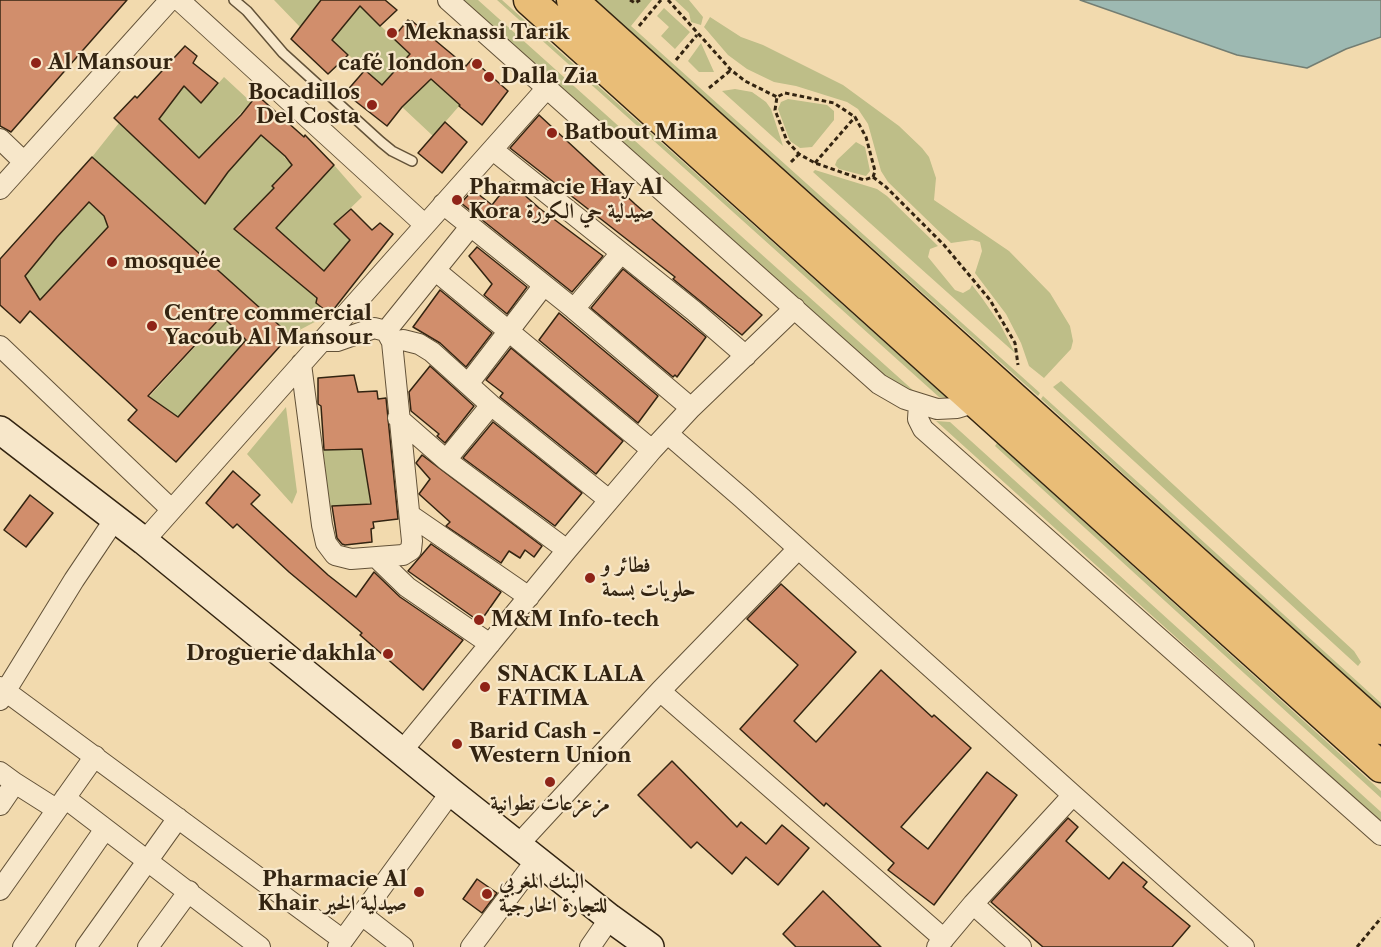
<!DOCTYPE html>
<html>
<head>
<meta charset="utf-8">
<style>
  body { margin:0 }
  canvas { display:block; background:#f2daae }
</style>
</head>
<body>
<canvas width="1381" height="947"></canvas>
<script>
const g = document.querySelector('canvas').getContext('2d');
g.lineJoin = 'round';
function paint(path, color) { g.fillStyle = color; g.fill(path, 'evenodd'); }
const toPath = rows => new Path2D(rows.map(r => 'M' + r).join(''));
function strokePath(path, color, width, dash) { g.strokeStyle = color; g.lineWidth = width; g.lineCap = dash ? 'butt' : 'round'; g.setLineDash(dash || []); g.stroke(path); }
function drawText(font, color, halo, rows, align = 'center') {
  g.font = font + ' "Libre Caslon Text",Amiri,serif'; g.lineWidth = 4.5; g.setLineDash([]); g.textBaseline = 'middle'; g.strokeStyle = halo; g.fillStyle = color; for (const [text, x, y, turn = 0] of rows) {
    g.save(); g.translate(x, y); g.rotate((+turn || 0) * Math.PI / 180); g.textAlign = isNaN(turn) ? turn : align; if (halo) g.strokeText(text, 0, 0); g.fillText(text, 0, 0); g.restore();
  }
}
const green = toPath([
  [274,0,321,0,300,27],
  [463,0,478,0,915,392,886,378,878,371],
  [497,0,502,0,947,398,939,397],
  [595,0,652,0,631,26,1040,393,1038,396],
  [675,0,689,0,703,17,701,25,691,22,689,13],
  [360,6,410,54,382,85,332,40],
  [664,8,690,32,675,49,661,36,669,27,657,16],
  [710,17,741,37,763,45,843,85,899,126,922,148,929,157,936,178,934,200,1009,251,1050,293,1070,326,1073,341,1071,349,1044,378,1029,366,1021,343,1006,314,975,273,982,251,980,242,972,240,951,243,888,182,881,171,868,124,858,109,847,102,796,86,774,82,747,69,728,55,704,27],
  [701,43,714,72,699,72,688,61],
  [224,77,251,102,206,151,203,163,159,119,184,86,201,103],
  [431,79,460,105,433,136,402,107],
  [735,89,752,92,766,102,771,109,783,146,722,91],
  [788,99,827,105,834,111,834,120,812,147,800,148,790,141,778,109,781,102],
  [119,123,205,204,228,172,261,135,303,138,284,157,294,167,272,186,274,188,235,229,317,298,316,303,330,314,290,335,92,157],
  [856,142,865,147,870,171,866,176,839,169,835,165,837,160],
  [334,165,362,197,334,224,350,240,324,271,270,229],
  [815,170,877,189,887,196,938,246,930,249,928,257,955,290,963,293,970,289,972,285,982,298,1000,324,1015,353,813,172],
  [89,202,111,224,40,300,25,276,57,237],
  [223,316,246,340,178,417,149,397],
  [1061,381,1354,651,1361,662,1358,666,1053,387],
  [1043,396,1381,703,1381,708,1041,399],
  [286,407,297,492,292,504,247,454],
  [936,421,950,422,1381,812,1381,822],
  [997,443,1381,791,1381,798,995,446],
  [362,449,371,503,329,507,323,450]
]);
const water = toPath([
  [1080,0,1381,0,1381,37,1346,49,1307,68,1237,55,1080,0]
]);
const building = toPath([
  [0,0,127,0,11,132,0,126,0,0],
  [321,0,385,0,397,10,380,26,360,6,332,40,348,55,328,74,291,39,321,0],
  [408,20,411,22,412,21,466,66,472,59,508,91,482,125,459,106,460,105,431,79,402,107,387,126,345,93,365,70,382,85,410,54,393,38,408,20],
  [185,46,197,56,193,63,218,83,201,103,184,86,159,119,199,158,241,115,257,95,304,137,305,135,334,165,276,228,324,271,350,240,334,224,351,209,372,230,380,223,393,234,330,314,316,303,317,298,234,229,274,188,272,186,292,165,285,156,261,135,228,172,205,204,114,118,135,96,137,98,185,46],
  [539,115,635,204,762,315,742,335,673,279,675,277,510,148,539,115],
  [445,122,467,142,442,173,418,153,445,122],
  [92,157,290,335,176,462,128,420,137,410,30,311,20,323,0,305,0,259,92,157],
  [89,202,104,216,108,227,40,300,25,276,57,237,89,202],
  [222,316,246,340,178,417,148,396,222,316],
  [510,182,539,208,603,256,572,292,461,203,473,190,492,205,510,182],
  [477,247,527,287,507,314,484,295,492,284,469,256,477,247],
  [623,269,706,337,677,377,675,375,673,377,591,308,623,269],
  [440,290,492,333,466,367,440,343,413,327,440,290],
  [559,313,658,396,638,423,539,340,559,313],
  [511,348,623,441,596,474,500,397,503,393,486,380,511,348],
  [430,366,474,406,445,443,437,436,439,434,411,411,409,392,430,366],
  [354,375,358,392,377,391,378,399,386,398,398,519,373,522,374,528,371,529,372,542,345,545,342,544,337,538,332,506,371,504,362,449,324,450,321,406,318,404,318,378,354,375],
  [493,422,582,493,555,526,463,458,493,422],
  [422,455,542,546,534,557,525,550,520,558,509,551,501,563,446,526,450,522,419,494,430,479,416,463,422,455],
  [233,471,260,495,251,504,328,575,356,597,374,572,400,597,463,640,423,690,360,635,362,633,289,572,237,524,233,528,206,503,233,471],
  [30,495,53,513,26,547,4,530,30,495],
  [431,544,501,592,480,622,408,571,431,544],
  [781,584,856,652,794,721,816,742,881,670,932,717,934,715,971,748,901,827,928,849,987,772,1017,795,934,905,888,870,894,863,826,803,824,806,740,729,798,665,747,619,781,584],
  [672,761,737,827,741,822,766,844,782,825,809,848,778,885,746,857,732,874,697,842,691,848,638,795,672,761],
  [1068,818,1078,827,1066,841,1109,879,1123,862,1147,882,1143,887,1190,926,1172,947,1043,947,991,902,1068,818],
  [477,879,497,893,482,913,463,899,477,879],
  [823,891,881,947,796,947,783,934,823,891]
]);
const path = toPath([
  [630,0,635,3,640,0],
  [668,0,731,70,745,81,777,97],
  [639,26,661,0],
  [676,60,697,35],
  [709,88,731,70],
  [785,93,834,103,855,117,866,137,875,171,873,177,864,180,815,163,799,154,787,141,775,110,777,97,785,93],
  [791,162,799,154],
  [815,163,855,117],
  [873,177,886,187,944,245,990,300,1015,343,1018,365],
  [1357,947,1381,918]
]);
const service = toPath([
  [234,0,247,11,283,53,381,142,392,151,412,161]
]);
const minor = toPath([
  [179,0,424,224],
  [448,0,879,384,905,399,937,409,957,408,977,402],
  [0,139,24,162],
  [493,150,694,311,746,356],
  [0,189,170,0],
  [443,204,574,309,691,408],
  [436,271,652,450],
  [574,309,621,253],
  [320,341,337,341,374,328,386,331,470,227],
  [392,342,403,340,419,344,432,352,491,405,609,500],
  [0,346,171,509],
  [301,364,322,525,326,543,335,555,351,559,403,555,411,550,412,541,392,342,386,331],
  [468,384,544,285],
  [919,404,918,419,923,429,1381,835],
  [398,418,446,460,567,550],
  [668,434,742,498,1073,795,973,904,937,947],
  [446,460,491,405],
  [410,515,529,597],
  [144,541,547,88],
  [377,558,407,587,490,644],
  [0,687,343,940],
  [660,691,798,549],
  [0,700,74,580,115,519],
  [402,751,567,550,652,450,691,408,795,308],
  [0,772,15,783,0,805],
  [15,783,56,809],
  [1073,795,1244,947],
  [65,798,260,947],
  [518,845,660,691,944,939],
  [0,890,95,756],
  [973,904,1021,947],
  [362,915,403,947],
  [23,947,105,829],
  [86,947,178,818],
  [148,947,189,891],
  [338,947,451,792],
  [471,947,537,859],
  [590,947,610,918]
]);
const secondary = toPath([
  [0,430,144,541,451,792,610,918,650,947]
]);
const primary = toPath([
  [529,0,1381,767],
  [572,0,1381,729]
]);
const markers = [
  [392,33,6,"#8f2418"],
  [36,63,6,"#8f2418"],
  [477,64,6,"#8f2418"],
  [489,77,6,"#8f2418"],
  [372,105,6,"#8f2418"],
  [552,133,6,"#8f2418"],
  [457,200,6,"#8f2418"],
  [112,262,6,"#8f2418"],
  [152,326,6,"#8f2418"],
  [590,578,6,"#8f2418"],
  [479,620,6,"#8f2418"],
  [388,654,6,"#8f2418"],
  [485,687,6,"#8f2418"],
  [457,744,6,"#8f2418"],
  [550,782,6,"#8f2418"],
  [419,892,6,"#8f2418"],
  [487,894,6,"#8f2418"]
];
const poiNames = [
  ["Meknassi Tarik",404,33],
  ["Al Mansour",48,63],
  ["café london",465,64,"right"],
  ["Dalla Zia",501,77],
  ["Bocadillos",360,93,"right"],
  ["Del Costa",360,117,"right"],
  ["Batbout Mima",564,133],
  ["Pharmacie Hay Al",469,188],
  ["Kora صيدلية حي الكورة",469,212],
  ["mosquée",124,262],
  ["Centre commercial",164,314],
  ["Yacoub Al Mansour",164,338],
  ["فطائر و",602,566],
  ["حلويات بسمة",602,590],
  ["M&M Info-tech",491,620],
  ["Droguerie dakhla",376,654,"right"],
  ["SNACK LALA",497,675],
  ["FATIMA",497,699],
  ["Barid Cash -",469,732],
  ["Western Union",469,756],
  ["مزعزعات تطوانية",550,804,"center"],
  ["Pharmacie Al",407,880,"right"],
  ["Khair صيدلية الخير",407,904,"right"],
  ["البنك المغربي",499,882],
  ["للتجارة الخارجية",499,906]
];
paint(green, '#bebe88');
paint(water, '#9db9b2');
strokePath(water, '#737d72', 1.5);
paint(building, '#d18e6c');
strokePath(building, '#332411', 1.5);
strokePath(service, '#635238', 12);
strokePath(minor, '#635238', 22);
strokePath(secondary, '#332411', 30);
strokePath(primary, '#332411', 33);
strokePath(path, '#332411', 3, [4.5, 3]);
strokePath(service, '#f7e7ca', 9);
strokePath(minor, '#f7e7ca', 20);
strokePath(secondary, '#f7e7ca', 27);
strokePath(primary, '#e9bd77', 30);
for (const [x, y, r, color] of markers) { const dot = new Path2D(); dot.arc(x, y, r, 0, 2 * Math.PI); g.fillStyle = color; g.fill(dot); strokePath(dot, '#f7e7ca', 2); }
drawText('bold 21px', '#332411', '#f7e7ca', poiNames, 'left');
</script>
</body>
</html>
